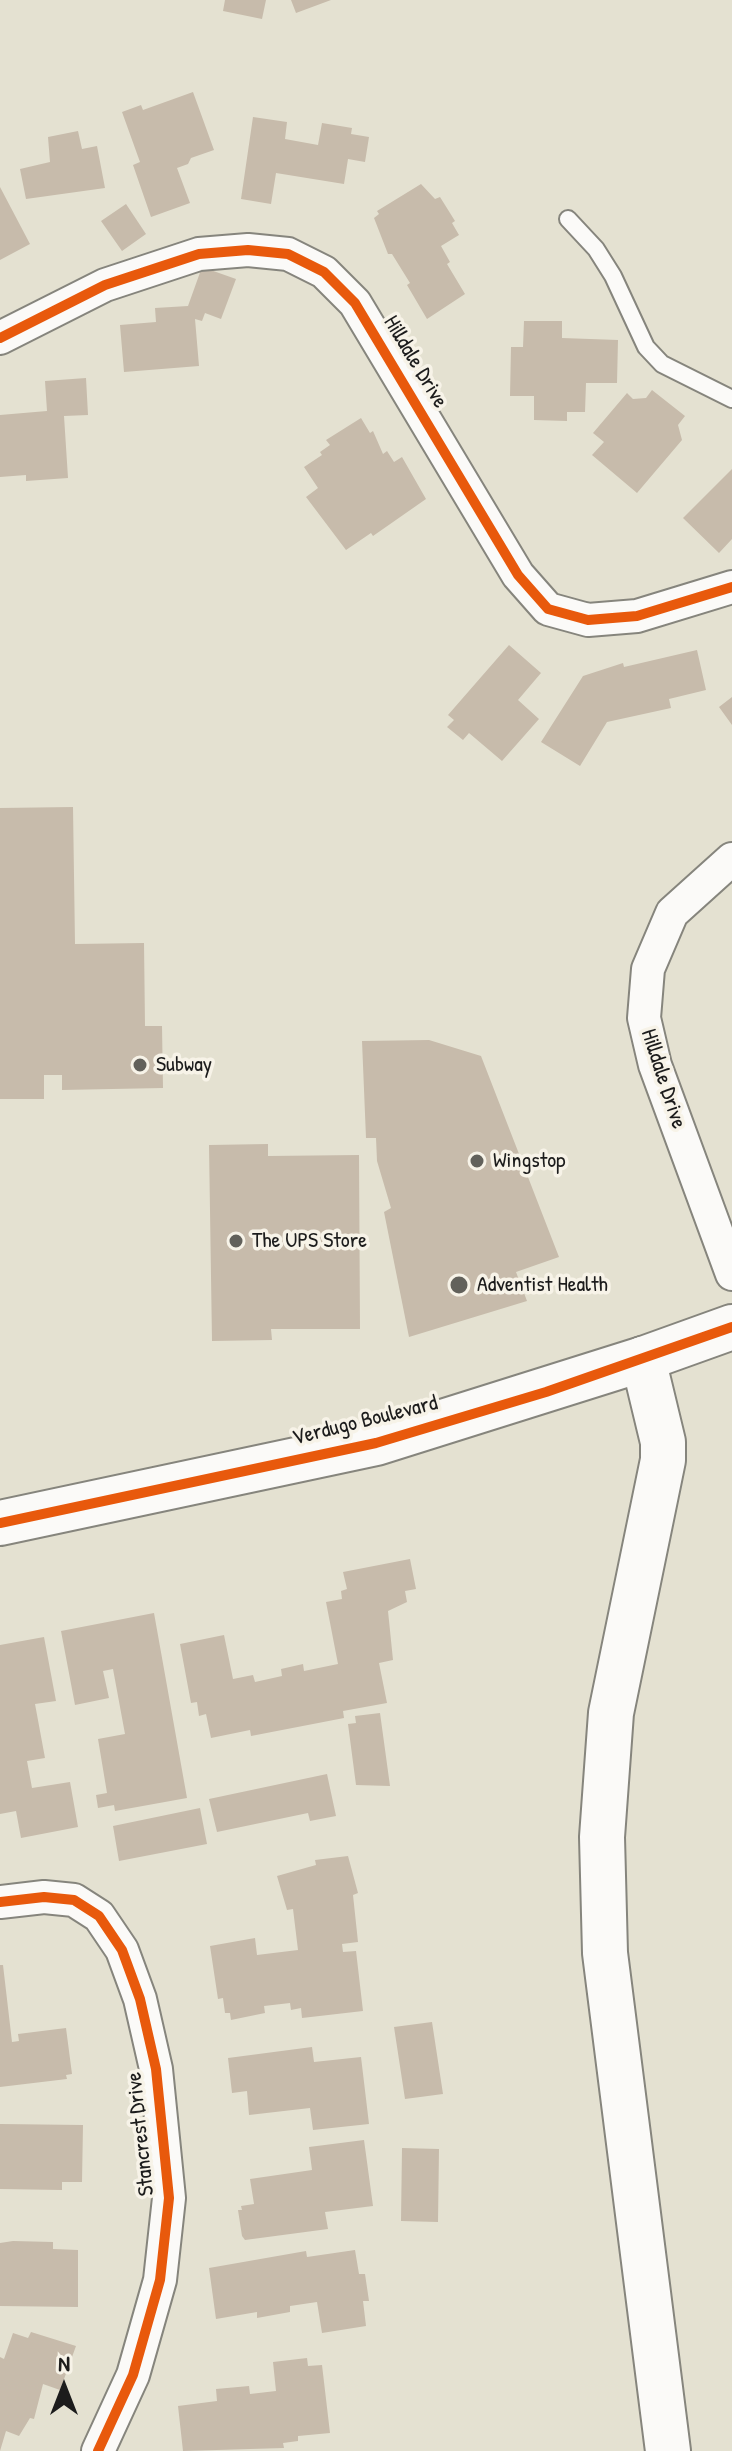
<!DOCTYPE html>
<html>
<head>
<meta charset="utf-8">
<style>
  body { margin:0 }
  #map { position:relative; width:732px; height:2451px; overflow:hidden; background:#e4e1d1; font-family:"Patrick Hand",sans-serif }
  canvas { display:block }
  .north { position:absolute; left:24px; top:2347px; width:80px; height:80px; -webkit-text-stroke:6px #f7f3e8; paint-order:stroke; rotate:0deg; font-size:22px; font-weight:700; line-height:32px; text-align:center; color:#1c1c1c }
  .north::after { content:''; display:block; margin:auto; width:28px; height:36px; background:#1c1c1c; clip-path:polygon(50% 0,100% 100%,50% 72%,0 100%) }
</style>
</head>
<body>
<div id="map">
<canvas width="732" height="2451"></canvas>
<div class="north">N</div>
</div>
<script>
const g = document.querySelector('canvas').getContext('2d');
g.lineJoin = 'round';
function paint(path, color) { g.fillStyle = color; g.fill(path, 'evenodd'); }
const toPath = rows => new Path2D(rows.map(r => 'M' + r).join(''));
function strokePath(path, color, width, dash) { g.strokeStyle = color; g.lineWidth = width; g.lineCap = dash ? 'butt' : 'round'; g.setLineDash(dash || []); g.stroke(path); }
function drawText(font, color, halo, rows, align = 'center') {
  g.font = font + ' "Patrick Hand",sans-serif'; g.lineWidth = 7; g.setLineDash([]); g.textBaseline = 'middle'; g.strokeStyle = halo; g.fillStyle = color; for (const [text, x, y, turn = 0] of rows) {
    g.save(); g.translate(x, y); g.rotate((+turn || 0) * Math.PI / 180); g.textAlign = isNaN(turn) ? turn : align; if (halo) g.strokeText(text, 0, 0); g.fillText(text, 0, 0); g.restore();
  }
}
const building = toPath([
  [225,0,266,0,262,19,223,11],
  [291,0,331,0,296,13],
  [193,92,214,150,191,158,188,164,177,168,190,203,151,217,133,165,140,162,122,112,141,105,143,110],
  [253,117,287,122,285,139,318,145,322,123,352,128,351,134,369,137,365,162,348,159,344,184,276,173,271,204,241,199],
  [78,131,82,149,97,146,105,188,26,199,20,169,50,162,48,137],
  [421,184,435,199,440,197,455,221,452,223,459,235,441,246,450,262,447,264,465,294,427,319,407,285,410,283,392,254,388,254,374,218,379,214,377,211],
  [0,187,30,244,0,260],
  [126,204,146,234,122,251,101,221],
  [202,267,236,279,221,319,205,313,202,321,195,319,199,366,124,372,120,325,156,322,155,308,188,306],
  [524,321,562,321,562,338,618,340,617,383,586,383,585,412,567,412,567,421,534,420,534,396,510,396,511,347,523,347],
  [86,378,88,415,64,416,68,478,26,481,26,475,0,477,0,415,47,411,45,381],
  [652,390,685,416,678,425,682,440,637,493,592,455,604,442,593,433,627,393,633,399,646,398],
  [361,418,370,433,373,431,383,454,387,451,394,462,402,457,426,499,373,536,371,533,346,550,306,497,318,488,304,467,322,455,320,452,330,445,326,440],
  [732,469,732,539,719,553,683,518],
  [509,645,541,673,518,700,539,719,502,761,469,733,463,740,447,727,454,720,448,715],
  [697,650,706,690,669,699,671,708,607,722,580,766,541,742,583,676,623,663,624,667],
  [732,697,732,725,719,707],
  [73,807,75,944,144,943,145,1026,162,1026,163,1088,62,1090,62,1075,44,1075,44,1099,0,1099,0,808],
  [429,1040,481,1056,559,1257,516,1272,527,1301,409,1337,384,1212,391,1208,377,1161,376,1138,366,1138,362,1041],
  [268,1144,268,1156,359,1155,360,1329,271,1329,272,1340,212,1341,209,1145],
  [410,1559,416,1589,405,1591,407,1602,388,1611,393,1660,379,1663,387,1703,343,1711,344,1718,251,1736,250,1730,211,1738,206,1714,199,1716,197,1702,191,1703,180,1644,224,1635,233,1679,253,1675,255,1682,282,1676,281,1669,303,1664,304,1671,338,1664,326,1602,342,1599,341,1591,347,1589,343,1572],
  [154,1613,187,1798,115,1811,114,1805,98,1808,96,1795,107,1793,98,1739,125,1734,113,1669,103,1671,109,1698,75,1705,61,1631],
  [44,1637,56,1701,35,1704,45,1758,27,1761,32,1788,70,1782,78,1827,21,1838,16,1811,0,1814,0,1645],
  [380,1713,390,1786,356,1785,348,1724,356,1723,355,1716],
  [327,1774,336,1816,310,1821,308,1813,217,1832,209,1799],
  [200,1808,207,1844,119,1861,113,1826],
  [348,1856,358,1893,353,1895,358,1942,342,1944,343,1952,356,1951,363,2011,302,2018,301,2008,291,2010,290,2003,264,2006,265,2013,231,2020,230,2013,225,2013,223,1998,218,1999,210,1946,255,1938,257,1955,298,1950,293,1909,287,1910,277,1876,316,1865,315,1860],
  [0,1965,3,1965,12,2042,19,2041,18,2034,66,2028,72,2074,66,2075,67,2079,0,2087],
  [432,2022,443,2094,405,2099,394,2027],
  [312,2047,314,2062,361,2057,369,2124,313,2130,310,2108,249,2115,247,2091,232,2093,228,2058],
  [0,2124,83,2125,82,2182,62,2182,62,2190,0,2189],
  [364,2140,373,2206,325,2212,328,2229,245,2240,242,2236,238,2210,242,2210,241,2206,254,2204,250,2179,312,2170,309,2147],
  [402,2148,439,2149,438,2222,401,2221],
  [13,2241,53,2242,53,2249,78,2250,78,2307,0,2306,0,2243],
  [355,2250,359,2274,365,2274,369,2301,363,2301,366,2326,322,2333,317,2302,290,2306,290,2312,257,2318,257,2312,216,2319,209,2268,306,2251,307,2257],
  [31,2332,76,2346,60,2390,43,2384,34,2419,30,2418,19,2436,6,2431,0,2451,0,2357,4,2359,13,2333,28,2338],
  [307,2358,308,2366,322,2365,330,2433,298,2436,298,2441,283,2443,284,2448,183,2451,178,2406,217,2401,216,2389,249,2386,250,2394,276,2391,273,2362]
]);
const lane = toPath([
  [568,219,596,249,613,276,646,347,662,364,732,399]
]);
const street = toPath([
  [0,338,105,285,199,254,248,250,288,254,324,272,355,303,518,575,548,609,588,620,637,616,732,587],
  [732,859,672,913,648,969,644,1018,655,1065,732,1274],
  [0,1902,44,1897,74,1900,99,1916,122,1950,140,1999,156,2069,169,2198,160,2280,133,2375,98,2451]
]);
const secondary = toPath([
  [0,1523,376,1443,643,1359]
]);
const primary = toPath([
  [643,1359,732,1327]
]);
const highway = toPath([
  [643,1359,663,1442,663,1460,611,1713,602,1837,605,1953,668,2451]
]);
const cycleway = toPath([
  [0,338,105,285,199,254,248,250,288,254,324,272,355,303,518,575,548,609,588,620,637,616,732,587],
  [0,1523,376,1443,546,1392,732,1327],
  [0,1902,44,1897,74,1900,99,1916,122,1950,140,1999,156,2069,169,2198,160,2280,133,2375,98,2451]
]);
const markers = [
  [140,1065,8,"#62615b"],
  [477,1161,8,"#62615b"],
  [236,1241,8,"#62615b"],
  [459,1285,10,"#62615b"]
];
const streetNames = [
  ["Hilldale Drive",415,362,59],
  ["Hilldale Drive",663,1079,72],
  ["Verdugo Boulevard",365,1421,-14],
  ["Stancrest Drive",141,2134,-96]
];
const poiNames = [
  ["Subway",156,1065],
  ["Wingstop",493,1161],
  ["The UPS Store",252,1241],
  ["Adventist Health",477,1285]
];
paint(building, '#c7bbab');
strokePath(lane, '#86857d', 20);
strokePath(street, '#86857d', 36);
strokePath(secondary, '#86857d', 48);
strokePath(primary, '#86857d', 48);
strokePath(highway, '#86857d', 48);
strokePath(lane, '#fbfaf8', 16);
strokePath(street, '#fbfaf8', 32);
strokePath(secondary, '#fbfaf8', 44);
strokePath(primary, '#fbfaf8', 44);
strokePath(highway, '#fbfaf8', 44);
strokePath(cycleway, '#e8590c', 10);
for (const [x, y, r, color] of markers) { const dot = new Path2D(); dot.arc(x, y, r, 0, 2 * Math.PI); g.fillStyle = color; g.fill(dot); strokePath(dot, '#f7f3e8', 3); }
drawText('22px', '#1c1c1c', '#f7f3e8', streetNames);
drawText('22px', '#1c1c1c', '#f7f3e8', poiNames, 'left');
</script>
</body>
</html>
